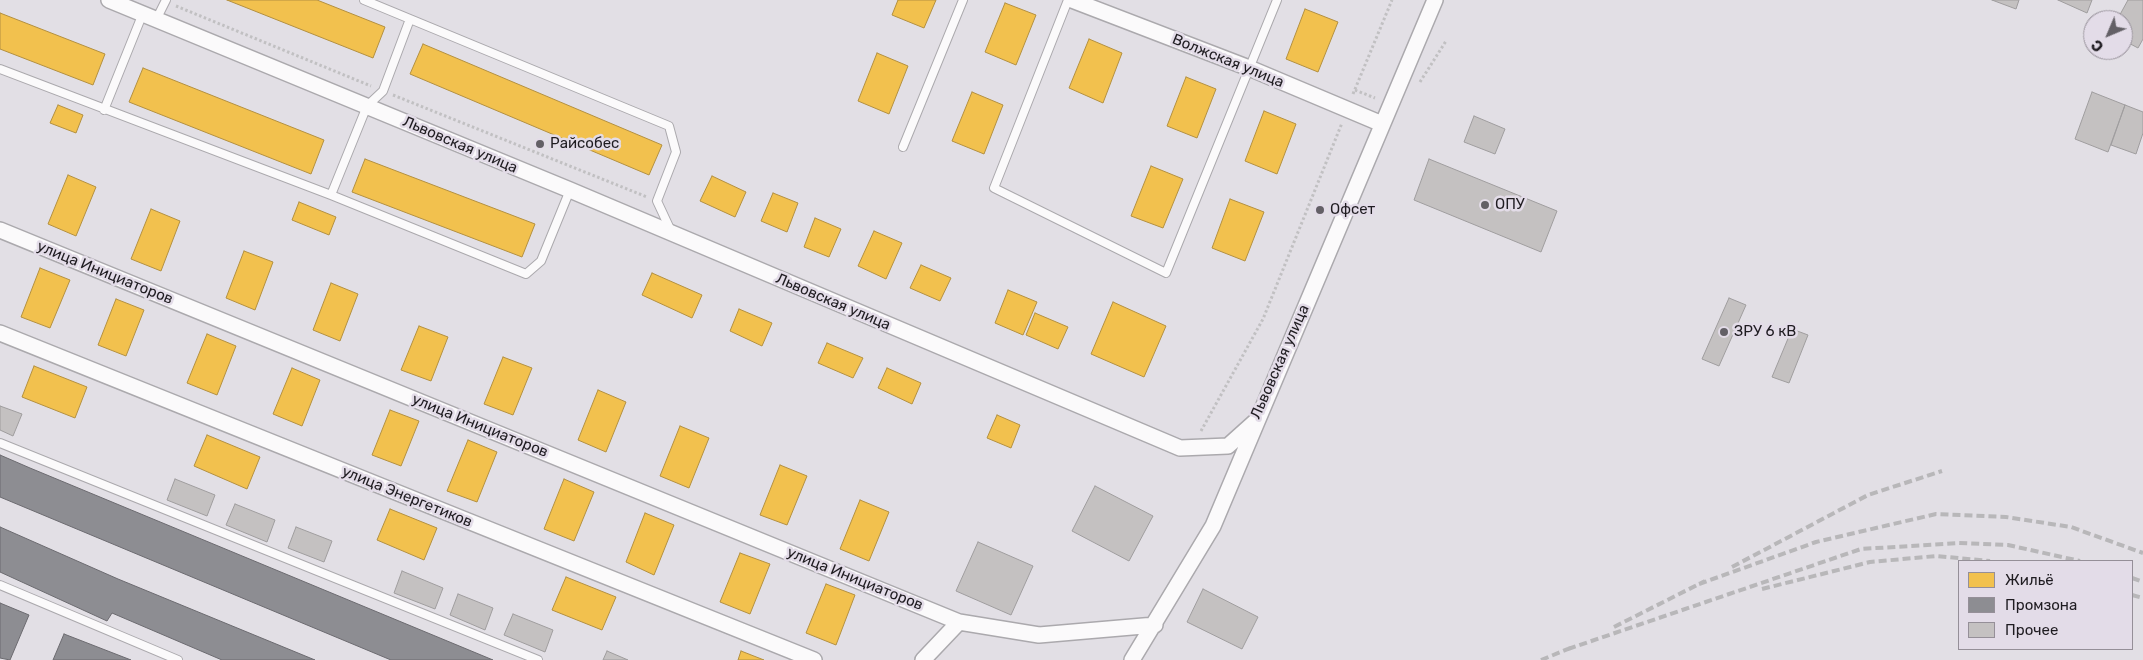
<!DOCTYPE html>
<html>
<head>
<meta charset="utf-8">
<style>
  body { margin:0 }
  #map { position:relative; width:2143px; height:660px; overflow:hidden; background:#e2dfe5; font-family:Rubik,sans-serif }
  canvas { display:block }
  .legend { position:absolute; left:1958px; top:560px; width:175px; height:90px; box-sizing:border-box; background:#e3dce8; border:1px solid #958f98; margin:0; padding:6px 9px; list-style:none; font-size:15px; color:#1f1c21 }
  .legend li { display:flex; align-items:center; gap:10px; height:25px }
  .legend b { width:25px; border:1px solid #958f98 }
  .north { position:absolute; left:2083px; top:10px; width:50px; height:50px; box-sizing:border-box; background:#e3dce8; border:1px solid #958f98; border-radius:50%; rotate:225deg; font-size:14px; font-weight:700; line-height:20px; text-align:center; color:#1f1c21 }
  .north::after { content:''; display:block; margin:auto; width:18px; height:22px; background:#636066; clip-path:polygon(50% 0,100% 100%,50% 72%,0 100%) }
</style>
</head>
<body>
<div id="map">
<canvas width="2143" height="660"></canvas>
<ul class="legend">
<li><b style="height:14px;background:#f2c14e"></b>Жильё</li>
<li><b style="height:14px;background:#8d8d92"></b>Промзона</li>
<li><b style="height:14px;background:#c4c1c1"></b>Прочее</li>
</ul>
<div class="north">С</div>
</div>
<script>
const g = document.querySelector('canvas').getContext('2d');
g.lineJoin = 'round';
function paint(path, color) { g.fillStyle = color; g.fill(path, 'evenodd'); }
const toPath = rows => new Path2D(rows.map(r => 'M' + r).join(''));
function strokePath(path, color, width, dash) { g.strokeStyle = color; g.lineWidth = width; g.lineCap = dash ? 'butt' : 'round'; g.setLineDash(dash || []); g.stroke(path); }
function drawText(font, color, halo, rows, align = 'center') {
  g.font = font + ' Rubik,sans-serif'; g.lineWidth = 5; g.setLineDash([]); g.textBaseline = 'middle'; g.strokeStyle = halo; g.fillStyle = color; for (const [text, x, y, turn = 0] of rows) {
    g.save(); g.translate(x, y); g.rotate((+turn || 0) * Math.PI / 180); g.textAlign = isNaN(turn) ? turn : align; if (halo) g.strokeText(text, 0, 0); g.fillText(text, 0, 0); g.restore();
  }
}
const homes = toPath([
  [227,0,317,0,385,27,373,58,227,0],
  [898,0,936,0,924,28,892,15,898,0],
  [1005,3,1036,15,1016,65,985,52,1005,3],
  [1305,9,1338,22,1318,72,1286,59,1305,9],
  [0,13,105,54,93,85,0,49,0,13],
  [1089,39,1122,53,1103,103,1069,88,1089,39],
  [423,44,662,145,649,175,410,74,423,44],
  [877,53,908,66,889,114,858,101,877,53],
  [143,68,324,140,311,174,129,102,143,68],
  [1186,77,1216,89,1197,138,1167,126,1186,77],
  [972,92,1003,105,984,154,952,141,972,92],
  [58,105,83,115,76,133,50,123,58,105],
  [1264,111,1296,124,1277,174,1245,161,1264,111],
  [365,159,535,224,522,257,352,192,365,159],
  [1151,166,1183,179,1163,228,1131,216,1151,166],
  [68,175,96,187,76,236,48,224,68,175],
  [712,176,746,192,735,217,700,201,712,176],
  [773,193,798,203,787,232,761,221,773,193],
  [1230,199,1264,212,1245,261,1212,248,1230,199],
  [299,202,336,217,329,235,292,220,299,202],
  [151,209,180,221,161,271,131,259,151,209],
  [815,218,841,229,829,257,804,247,815,218],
  [874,231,902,243,886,279,858,266,874,231],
  [244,251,273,262,255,310,226,298,244,251],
  [921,265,951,278,940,301,910,288,921,265],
  [40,268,70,280,50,328,21,317,40,268],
  [652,273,702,295,692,318,642,295,652,273],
  [331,283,358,294,340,341,313,330,331,283],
  [1008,290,1037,302,1023,335,995,323,1008,290],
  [116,299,144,310,126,356,98,345,116,299],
  [1113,302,1166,326,1144,377,1091,354,1113,302],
  [739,309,772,323,762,346,730,331,739,309],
  [1035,313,1068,327,1058,349,1026,335,1035,313],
  [419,326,448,337,431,381,401,370,419,326],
  [207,334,236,346,217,395,187,383,207,334],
  [827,343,863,358,853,378,818,363,827,343],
  [503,357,532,368,513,415,484,404,503,357],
  [34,366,87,387,75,418,22,397,34,366],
  [292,368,320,380,302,426,273,414,292,368],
  [887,368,921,383,912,404,878,388,887,368],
  [598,390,626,402,606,452,578,440,598,390],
  [390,410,419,421,401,466,372,455,390,410],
  [997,415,1020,425,1011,448,987,438,997,415],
  [680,426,709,438,689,488,660,476,680,426],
  [207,435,260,457,247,489,194,466,207,435],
  [468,440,497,452,477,502,447,491,468,440],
  [780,465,807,476,787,525,760,515,780,465],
  [564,479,594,492,574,541,544,529,564,479],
  [860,500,889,512,869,561,840,549,860,500],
  [390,509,437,528,424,560,377,540,390,509],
  [645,513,674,525,654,575,626,562,645,513],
  [740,553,770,564,750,614,720,602,740,553],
  [566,577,616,597,602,630,552,610,566,577],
  [826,584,855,595,836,645,806,633,826,584],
  [741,651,764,660,738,660,741,651]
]);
const industry = toPath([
  [0,455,30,468,493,660,391,660,0,497,0,455],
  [0,527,118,579,315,660,222,660,112,613,107,621,0,572,0,527],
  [0,603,29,615,10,660,0,658,0,603],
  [64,634,131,660,53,660,64,634]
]);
const building = toPath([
  [1992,0,2019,0,2016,9,1992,0],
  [2058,0,2092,0,2087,13,2058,0],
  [2128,0,2143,0,2143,39,2138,48,2123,40,2123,20,2117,20,2128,0],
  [2092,92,2125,105,2108,152,2075,139,2092,92],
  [2125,105,2143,112,2143,133,2136,154,2111,145,2125,105],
  [1474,116,1505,129,1495,154,1464,142,1474,116],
  [1429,159,1557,211,1541,252,1414,200,1429,159],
  [1729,298,1746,305,1719,366,1702,359,1729,298],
  [1792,329,1808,335,1789,383,1772,377,1792,329],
  [0,406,22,414,13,436,0,430,0,406],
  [175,479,215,495,207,516,167,500,175,479],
  [1095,486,1153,516,1129,561,1072,531,1095,486],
  [235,504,275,520,267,542,226,525,235,504],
  [296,527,332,541,324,562,288,548,296,527],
  [978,542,1033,566,1011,615,956,591,978,542],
  [402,571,443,588,435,609,394,593,402,571],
  [1203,589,1258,617,1242,649,1187,622,1203,589],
  [458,594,493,608,485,630,450,615,458,594],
  [513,614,553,630,545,652,504,635,513,614],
  [607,651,628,660,603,660,607,651]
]);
const path = toPath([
  [176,6,371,86],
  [1420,82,1446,41],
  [1355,90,1375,98],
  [1353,94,1392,0],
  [393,95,647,197],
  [1201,431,1263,319,1342,123]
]);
const lane = toPath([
  [364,0,669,126,676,152,657,201,671,231],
  [1068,0,994,188,1166,273,1277,0],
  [155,18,157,18,166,0],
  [0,69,331,195,526,274,541,261,570,190],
  [104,110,143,13,144,14],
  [903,147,963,0],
  [331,195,367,106,383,91,410,19],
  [0,443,538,660],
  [0,585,178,660]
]);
const street = toPath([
  [109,0,570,190,1180,448,1228,446,1257,420],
  [1072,0,1249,68,1382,124],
  [0,230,959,622],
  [0,333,814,660],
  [923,660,959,622,1039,635,1155,625],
  [1132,660,1213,526,1435,0]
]);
const rail = toPath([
  [1732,567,1868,495,1942,471],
  [2132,578,2143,582],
  [1699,584,1816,542,1936,514,2006,517,2071,527,2143,553],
  [1762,589,1870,562,1936,556,1990,561],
  [2132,595,2143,598],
  [1614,627,1705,581],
  [1568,649,1861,549,1959,543,2008,545,2080,561],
  [1541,660,1573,647]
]);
const markers = [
  [540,144,5,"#636066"],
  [1485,205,5,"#636066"],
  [1320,210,5,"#636066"],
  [1724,332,5,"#636066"]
];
const streetNames = [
  ["Волжская улица",1228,61,22],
  ["Львовская улица",460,145,23],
  ["улица Инициаторов",105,273,22],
  ["Львовская улица",833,302,23],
  ["Львовская улица",1280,362,-66],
  ["улица Инициаторов",480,426,22],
  ["улица Энергетиков",407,497,22],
  ["улица Инициаторов",855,579,22]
];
const poiNames = [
  ["Райсобес",550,144],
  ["ОПУ",1495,205],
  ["Офсет",1330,210],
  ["ЗРУ 6 кВ",1734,332]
];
paint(homes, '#f2c14e');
strokePath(homes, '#b39040', 1);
paint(industry, '#8d8d92');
strokePath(industry, '#6c6b70', 1);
paint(building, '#c4c1c1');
strokePath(building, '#9f9d9e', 1);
strokePath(lane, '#aba9ad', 10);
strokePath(street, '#aba9ad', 18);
strokePath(path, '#c1c0c2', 3, [2.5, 2.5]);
strokePath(lane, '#fbfafb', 8);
strokePath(street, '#fbfafb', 15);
strokePath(rail, '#b8b7b9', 4, [8, 4]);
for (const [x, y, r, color] of markers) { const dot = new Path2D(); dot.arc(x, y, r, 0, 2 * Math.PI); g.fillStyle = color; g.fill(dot); strokePath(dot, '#e3dce8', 2); }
drawText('15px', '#1f1c21', '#e3dce8', streetNames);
drawText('15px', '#1f1c21', '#e3dce8', poiNames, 'left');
</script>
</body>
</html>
